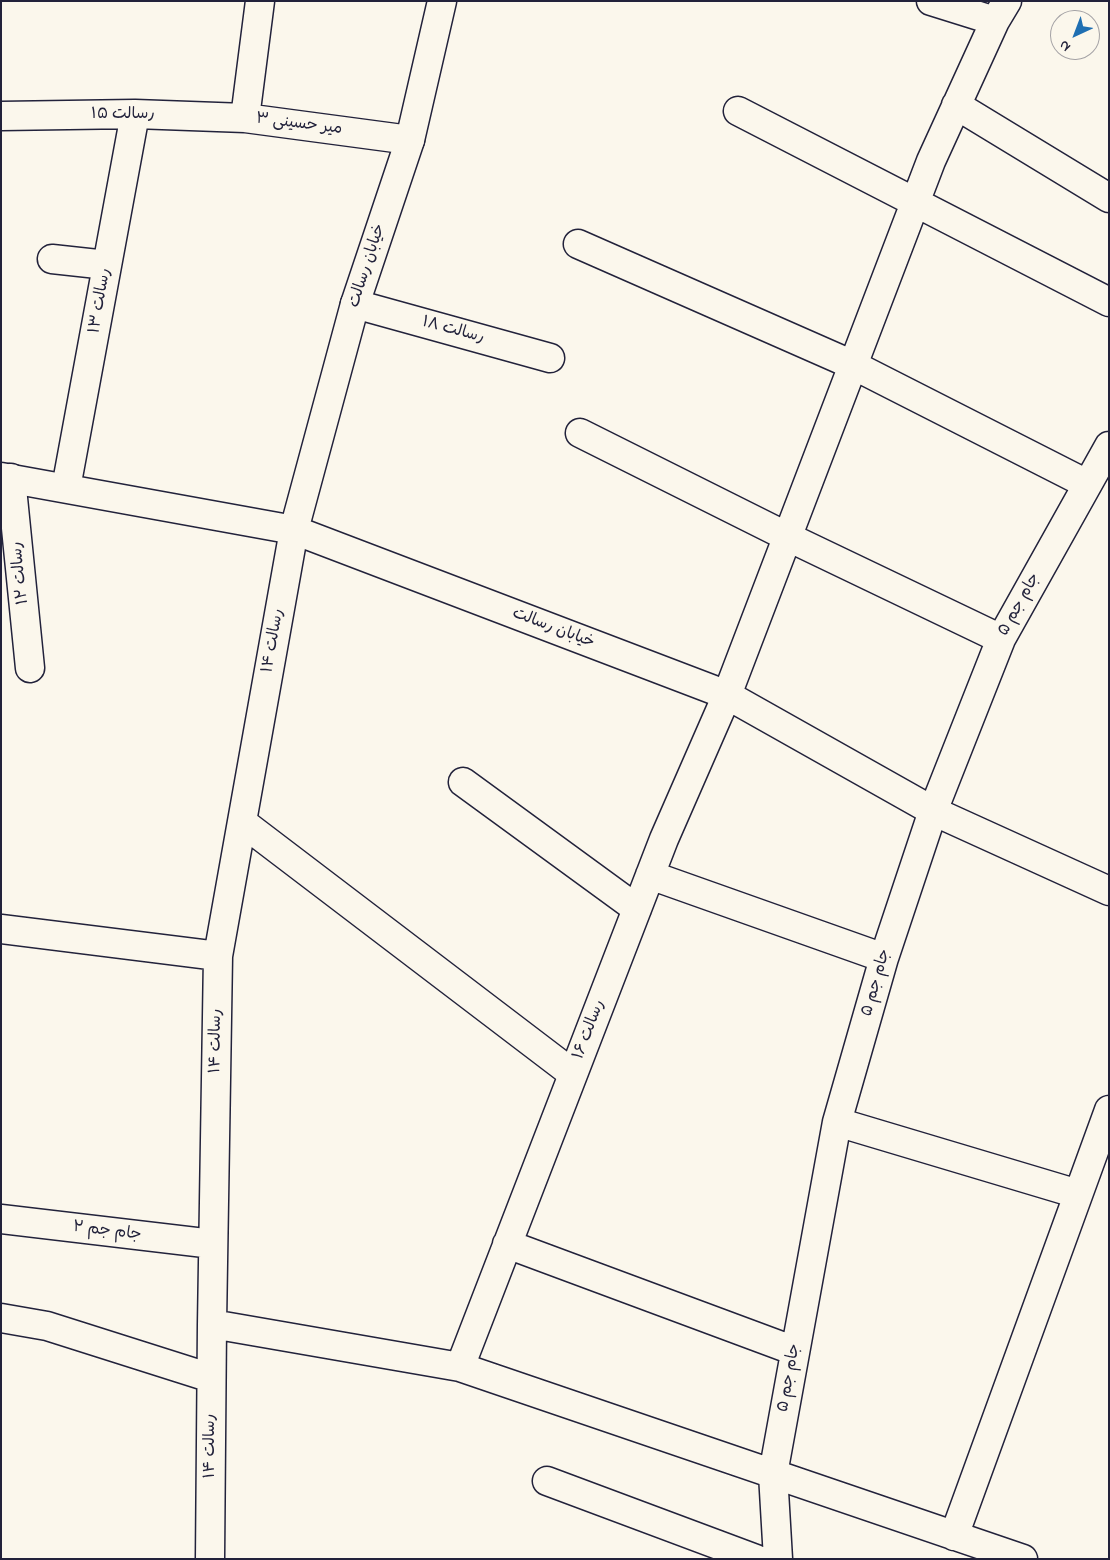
<!DOCTYPE html>
<html>
<head>
<meta charset="utf-8">
<style>
  body { margin:0 }
  #map { position:relative; width:1110px; height:1560px; overflow:hidden; background:#fbf7ec; font-family:"Indie Flower",sans-serif }
  canvas { display:block }
  .frame { position:absolute; inset:0; border:2px solid #22223b; pointer-events:none }
  .north { position:absolute; left:1050px; top:10px; width:50px; height:50px; box-sizing:border-box; background:#fbf7ec; border:1px solid #a4a2a5; border-radius:50%; rotate:223deg; font-size:14px; font-weight:700; line-height:20px; text-align:center; color:#22223b }
  .north::after { content:''; display:block; margin:auto; width:18px; height:22px; background:#1f6fb2; clip-path:polygon(50% 0,100% 100%,50% 72%,0 100%) }
</style>
</head>
<body>
<div id="map">
<canvas width="1110" height="1560"></canvas>
<div class="frame"></div>
<div class="north">N</div>
</div>
<script>
const g = document.querySelector('canvas').getContext('2d');
g.lineJoin = 'round';
const toPath = rows => new Path2D(rows.map(r => 'M' + r).join(''));
function strokePath(path, color, width, dash) { g.strokeStyle = color; g.lineWidth = width; g.lineCap = dash ? 'butt' : 'round'; g.setLineDash(dash || []); g.stroke(path); }
function drawText(font, color, halo, rows, align = 'center') {
  g.font = font + ' "Indie Flower","Playpen Sans Arabic",sans-serif'; g.lineWidth = 4.5; g.setLineDash([]); g.textBaseline = 'middle'; g.strokeStyle = halo; g.fillStyle = color; for (const [text, x, y, turn = 0] of rows) {
    g.save(); g.translate(x, y); g.rotate((+turn || 0) * Math.PI / 180); g.textAlign = isNaN(turn) ? turn : align; if (halo) g.strokeText(text, 0, 0); g.fillText(text, 0, 0); g.restore();
  }
}
const street = toPath([
  [260,1,245,118,410,140],
  [931,1,995,21],
  [956,105,1109,198],
  [738,111,1109,302],
  [1,116,135,114,245,118],
  [578,244,853,365,1087,484],
  [52,259,107,265],
  [355,304,550,358],
  [580,433,788,537,1001,639],
  [11,478,30,668],
  [66,488,135,114],
  [727,695,933,811,1109,891],
  [463,782,637,909],
  [242,822,573,1074],
  [650,875,884,958],
  [1,929,218,956],
  [837,1122,1078,1194],
  [1,1219,213,1244],
  [507,1244,795,1351],
  [1,1318,47,1326,211,1378],
  [212,1324,460,1367,1023,1559],
  [460,1367,664,839,727,695,931,161,995,21,1007,1],
  [547,1481,756,1559],
  [954,1536,1109,1110],
  [210,1559,212,1324,218,956,294,530],
  [778,1559,773,1474,837,1122,884,958,933,811,1001,639,1109,446]
]);
const secondary = toPath([
  [1,477,294,530,727,695],
  [294,530,355,304,410,140,442,1]
]);
const streetNames = [
  ["رسالت ۱۵",123,115],
  ["میر حسینی ۳",299,125,7],
  ["خیابان رسالت",368,266,-72],
  ["رسالت ۱۳",101,301,-80],
  ["رسالت ۱۸",453,331,15],
  ["رسالت ۱۲",21,573,-96],
  ["جام جم ۵",1020,605,-61],
  ["خیابان رسالت",553,629,21],
  ["رسالت ۱۴",274,641,-80],
  ["جام جم ۵",877,983,-74],
  ["رسالت ۱۶",590,1030,-69],
  ["رسالت ۱۴",217,1041,-89],
  ["جام جم ۲",107,1232,7],
  ["جام جم ۵",790,1378,-80],
  ["رسالت ۱۴",211,1446,-90]
];
strokePath(street, '#22223b', 31);
strokePath(secondary, '#22223b', 31);
strokePath(street, '#fbf7ec', 28);
strokePath(secondary, '#fbf7ec', 28);
drawText('16px', '#22223b', '#fbf7ec', streetNames);
</script>
</body>
</html>
